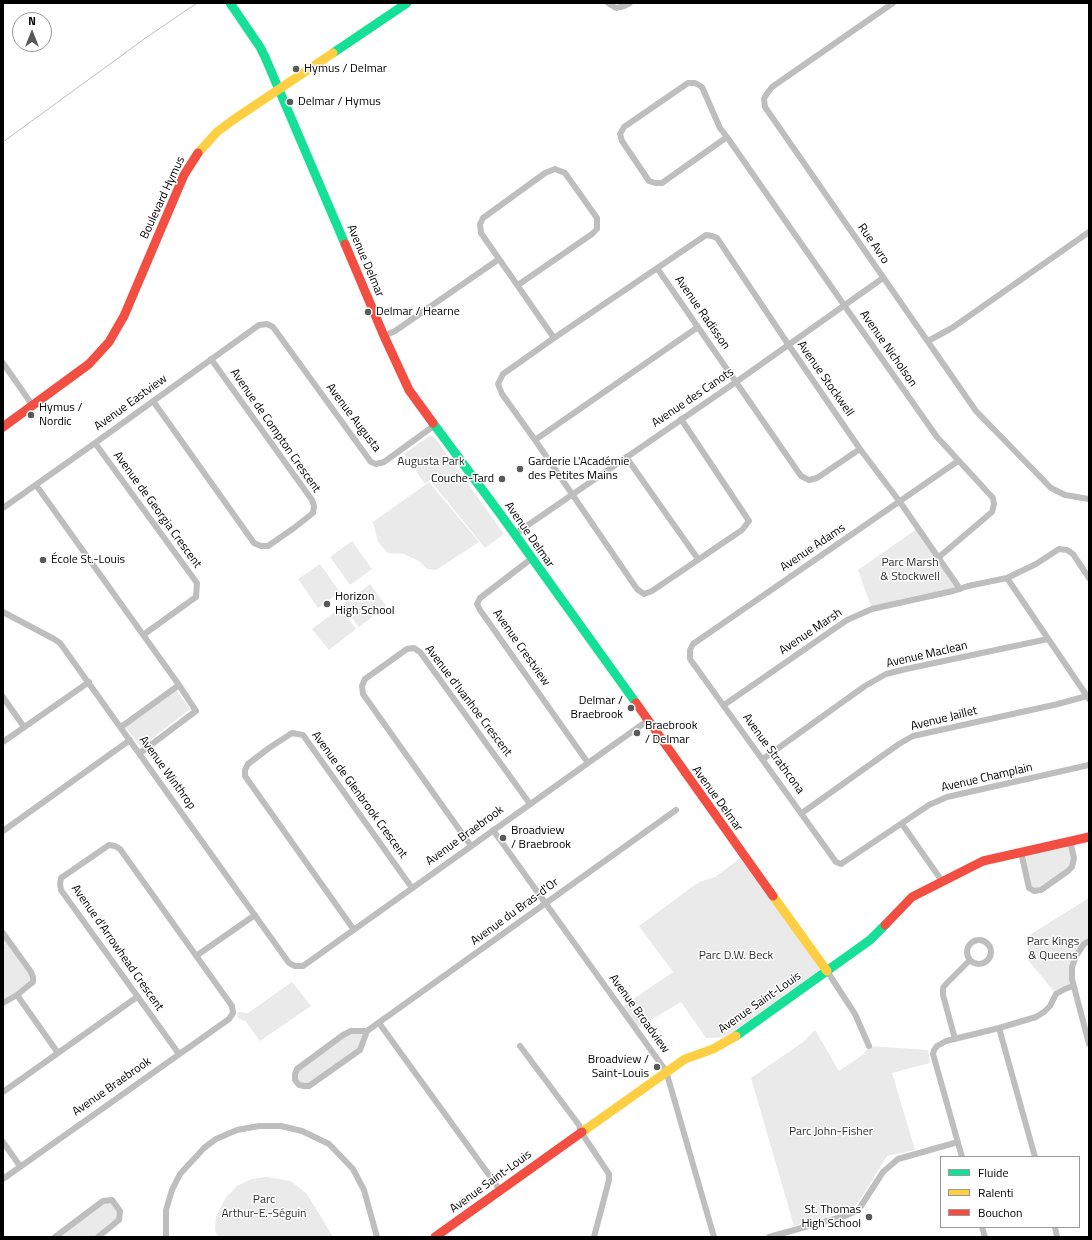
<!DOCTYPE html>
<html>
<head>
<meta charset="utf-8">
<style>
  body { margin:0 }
  #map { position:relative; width:1092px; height:1240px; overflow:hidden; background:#fff; font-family:"Titillium Web",sans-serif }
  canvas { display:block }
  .frame { position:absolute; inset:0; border:4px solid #000; pointer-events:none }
  .legend { position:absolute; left:940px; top:1156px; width:140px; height:72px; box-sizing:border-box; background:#fff; border:1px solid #999; margin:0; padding:5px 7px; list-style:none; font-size:12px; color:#000 }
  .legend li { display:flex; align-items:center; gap:8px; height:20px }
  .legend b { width:20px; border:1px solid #999 }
  .north { position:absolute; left:12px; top:12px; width:40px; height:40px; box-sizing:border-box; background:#fff; border:1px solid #999; border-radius:50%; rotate:0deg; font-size:11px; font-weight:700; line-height:16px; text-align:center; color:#000 }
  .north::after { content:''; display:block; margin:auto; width:14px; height:18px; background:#595959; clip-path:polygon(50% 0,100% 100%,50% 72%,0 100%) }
</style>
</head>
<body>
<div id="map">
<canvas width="1092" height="1240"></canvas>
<div class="frame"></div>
<ul class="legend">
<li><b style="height:5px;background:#16e098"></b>Fluide</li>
<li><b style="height:5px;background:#ffcf43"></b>Ralenti</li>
<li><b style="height:5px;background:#f24e42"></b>Bouchon</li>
</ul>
<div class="north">N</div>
</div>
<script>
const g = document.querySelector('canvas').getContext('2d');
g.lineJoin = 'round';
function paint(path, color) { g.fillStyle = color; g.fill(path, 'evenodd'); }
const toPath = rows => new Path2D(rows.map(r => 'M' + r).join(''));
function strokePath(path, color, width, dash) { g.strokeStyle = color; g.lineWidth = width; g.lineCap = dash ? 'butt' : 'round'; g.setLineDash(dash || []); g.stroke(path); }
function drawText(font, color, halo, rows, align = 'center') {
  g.font = font + ' "Titillium Web",sans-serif'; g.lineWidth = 3; g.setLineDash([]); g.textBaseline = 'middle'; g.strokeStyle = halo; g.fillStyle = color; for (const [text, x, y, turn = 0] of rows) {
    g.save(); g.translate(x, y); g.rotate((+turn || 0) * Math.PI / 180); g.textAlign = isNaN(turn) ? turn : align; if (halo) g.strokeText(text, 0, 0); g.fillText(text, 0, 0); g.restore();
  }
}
const green = toPath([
  [432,436,435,438,504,534,485,548,430,480,425,484,423,481,404,454,428,437],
  [429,482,479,542,436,570,427,569,419,561,404,554,388,553,378,542,373,522],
  [918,528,960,589,872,609,858,570],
  [352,541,372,569,350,585,330,557],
  [320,564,340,592,318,608,298,579],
  [370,584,386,606,359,627,342,605],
  [340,608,356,629,329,650,312,629],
  [176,690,190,709,141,747,125,726],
  [1070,841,1072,867,1041,890,1029,888,1021,852],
  [743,856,827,971,735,1037,706,1038,681,1002,636,1029,620,1008,673,972,639,926,692,887,702,881,715,877],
  [1089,898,1089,941,1076,956,1073,986,1056,994,1028,960,1028,936],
  [3,933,31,972,33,982,3,1003],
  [292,982,311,1006,260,1041,246,1022,237,1017,238,1012,248,1013],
  [815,1030,839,1071,864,1054,869,1046,928,1050,930,1063,892,1073,915,1150,887,1156,858,1203,851,1209,794,1226,751,1078,803,1042],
  [367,1031,360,1050,304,1086,295,1080,297,1069,343,1035],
  [266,1177,291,1181,307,1194,333,1237,217,1237,215,1229,216,1217,226,1197,237,1186,252,1179],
  [112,1200,120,1211,119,1220,98,1237,55,1237,103,1201]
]);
const street = toPath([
  [608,3,616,8,624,6,630,3],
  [893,3,772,87,766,95,764,99,765,107,976,411,1051,488,1065,495,1089,499],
  [727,137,662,183,655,183,649,181,622,141,620,134,624,127,688,83,695,83,702,87,720,128,727,137,844,305,937,437,993,498,994,504,992,512,939,557],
  [657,268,801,476,809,480,817,478,860,449],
  [518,285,592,234,597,229,597,218,565,173,555,169,545,173,483,218,480,224,481,233,554,338],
  [384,336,395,331,499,259],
  [928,341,952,328,1089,232],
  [3,363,33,406],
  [153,401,254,543,261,546,268,546,294,528,313,513,314,506,312,500,211,359],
  [681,419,749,521,742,530,652,591,644,594,637,589,535,440,502,394,498,384,503,374,554,338,706,235,712,236,717,238,788,344,860,449,900,502,960,589],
  [535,440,698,327],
  [95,443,197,583,196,597,143,635],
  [626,457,698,559],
  [958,461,693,644,690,650,690,659,836,862,841,864,929,805,947,797,1089,765],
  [36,485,179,685,196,711,140,753],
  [3,508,95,443,259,325,267,324,273,327,371,462,376,464,384,462,435,425],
  [515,534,736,382,883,278],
  [531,559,480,598,477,604,480,610,588,763],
  [1007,578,1089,699],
  [3,612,54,639,60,643,289,963,295,966,303,966,647,721],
  [3,697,24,727],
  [724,705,847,620,872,609,953,591,968,586,1007,578,1036,564,1059,549,1067,550,1073,554,1089,578],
  [121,727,179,685],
  [3,742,89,682],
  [763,759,865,686,886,674,906,669,1048,639],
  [802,813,899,744,913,736,1058,704,1087,696],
  [902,824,942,881],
  [493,830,666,1071,714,1237],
  [3,831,130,740],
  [471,846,363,694,362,686,365,679,407,649,414,648,420,652,530,804],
  [1021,852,1029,888,1034,891,1041,890,1068,871,1072,867,1074,858,1070,841],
  [354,930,245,776,245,770,248,764,269,748,292,733,303,735,412,888],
  [3,933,31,972,33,977,33,982,17,995,3,1003],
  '967 952a12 12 0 1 1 24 0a12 12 0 1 1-24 0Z',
  [1089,941,1084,944,1076,956,1072,967,1072,979,1089,1044],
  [196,956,255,915],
  [827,971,855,1014,869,1046],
  [17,995,58,1053],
  [379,1023,500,1190],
  [999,1028,1035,1157],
  [351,1031,367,1031,360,1050,309,1086,304,1086,299,1085,295,1080,295,1074,297,1069,343,1035,351,1031],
  [367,1031,676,810],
  [955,1039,943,995,943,988,946,984,970,960],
  [520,1046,579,1125,581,1132,609,1174,609,1180,594,1237],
  [3,1092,137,997],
  [3,1142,20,1166],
  [962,1157,933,1054,934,1050,937,1046,946,1041,999,1028,1036,1017,1044,1012,1050,1006,1056,994,1065,989,1073,986],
  [3,1179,229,1019,233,1013,232,1006,120,849,115,846,109,845,61,878,60,884,61,890,179,1054],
  [982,1227,985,1237],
  [1055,1227,1057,1237],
  [55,1237,103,1201,112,1200,120,1211,119,1220,98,1237],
  [166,1237,166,1210,172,1190,180,1174,204,1148,216,1139,237,1130,259,1126,281,1126,302,1131,329,1144,353,1169,364,1190,377,1237],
  [769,1237,845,1216,854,1212,861,1206,883,1172,898,1159,958,1142]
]);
const fast = toPath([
  [230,3,260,47,265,57,345,244],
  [333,53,407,3],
  [433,423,501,515,636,703],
  [736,1036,870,940,885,925]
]);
const slow = toPath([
  [198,153,217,132,233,120,333,53],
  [773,896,827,971],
  [582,1132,685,1059,713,1049,736,1036]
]);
const jam = toPath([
  [345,244,384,336,409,390,433,423],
  [3,427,89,364,109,342,124,316,184,175,198,153],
  [636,703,773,896],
  [885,925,912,897,983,861,1089,837],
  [435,1237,582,1132]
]);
const tram = toPath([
  [3,142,147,37,197,3]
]);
const markers = [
  [296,69,4,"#595959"],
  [290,102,4,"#595959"],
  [368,312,4,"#595959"],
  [31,415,4,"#595959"],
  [520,469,4,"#595959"],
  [502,479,4,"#595959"],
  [43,560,4,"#595959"],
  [327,604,4,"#595959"],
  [631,708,4,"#595959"],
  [637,733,4,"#595959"],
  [503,838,4,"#595959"],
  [657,1067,4,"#595959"],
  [869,1217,4,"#595959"]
];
const poiNames = [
  ["Hymus / Delmar",304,69],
  ["Delmar / Hymus",298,102],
  ["Delmar / Hearne",376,312],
  ["Hymus /",39,408],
  ["Nordic",39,422],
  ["Garderie L'Académie",528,462],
  ["des Petites Mains",528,476],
  ["Couche-Tard",494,479,"right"],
  ["École St.-Louis",51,560],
  ["Horizon",335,597],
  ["High School",335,611],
  ["Delmar /",623,701,"right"],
  ["Braebrook",623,715,"right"],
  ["Braebrook",645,726],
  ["/ Delmar",645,740],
  ["Broadview",511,831],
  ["/ Braebrook",511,845],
  ["Broadview /",649,1060,"right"],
  ["Saint-Louis",649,1074,"right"],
  ["St. Thomas",861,1210,"right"],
  ["High School",861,1224,"right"]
];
const streetNames = [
  ["Boulevard Hymus",163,198,-65],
  ["Rue Avro",873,244,55],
  ["Avenue Delmar",365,261,67],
  ["Avenue Radisson",702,313,55],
  ["Avenue Nicholson",888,349,55],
  ["Avenue Stockwell",825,379,55],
  ["Avenue des Canots",693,398,-34],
  ["Avenue Eastview",131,403,-36],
  ["Avenue Augusta",353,418,53],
  ["Avenue de Compton Crescent",275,431,55],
  ["Avenue de Georgia Crescent",157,510,54],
  ["Avenue Delmar",529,535,55],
  ["Avenue Adams",813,548,-34],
  ["Avenue Marsh",811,632,-34],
  ["Avenue Crestview",521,648,55],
  ["Avenue Maclean",927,655,-13],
  ["Avenue d'Ivanhoe Crescent",468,701,53],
  ["Avenue Jaillet",944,719,-14],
  ["Avenue Strathcona",773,754,54],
  ["Avenue Winthrop",167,773,54],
  ["Avenue Champlain",987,778,-13],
  ["Avenue de Glenbrook Crescent",359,795,54],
  ["Avenue Delmar",717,799,54],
  ["Avenue Braebrook",465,836,-36],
  ["Avenue du Bras-d'Or",515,912,-36],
  ["Avenue d'Arrowhead Crescent",117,948,55],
  ["Avenue Saint-Louis",760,1003,-35],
  ["Avenue Broadview",639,1014,54],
  ["Avenue Braebrook",112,1087,-35],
  ["Avenue Saint-Louis",491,1182,-36]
];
const parkNames = [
  ["Augusta Park",431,462],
  ["Parc Marsh",910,563],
  ["& Stockwell",910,577],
  ["Parc Kings",1053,942],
  ["& Queens",1053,956],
  ["Parc D.W. Beck",736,956],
  ["Parc John-Fisher",831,1132],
  ["Parc",264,1200],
  ["Arthur-E.-Séguin",264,1214]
];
paint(green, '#eaeaea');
strokePath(street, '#bebebe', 6);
strokePath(fast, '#16e098', 9);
strokePath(slow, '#ffcf43', 9);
strokePath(jam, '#f24e42', 9);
strokePath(tram, '#bdbdbd', 1);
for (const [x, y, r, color] of markers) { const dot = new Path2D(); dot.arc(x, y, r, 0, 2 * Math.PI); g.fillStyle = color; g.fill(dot); strokePath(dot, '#fff', 1.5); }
drawText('12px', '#000', '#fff', poiNames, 'left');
drawText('12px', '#000', '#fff', streetNames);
drawText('12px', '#2f2f2f', '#fff', parkNames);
</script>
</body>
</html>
